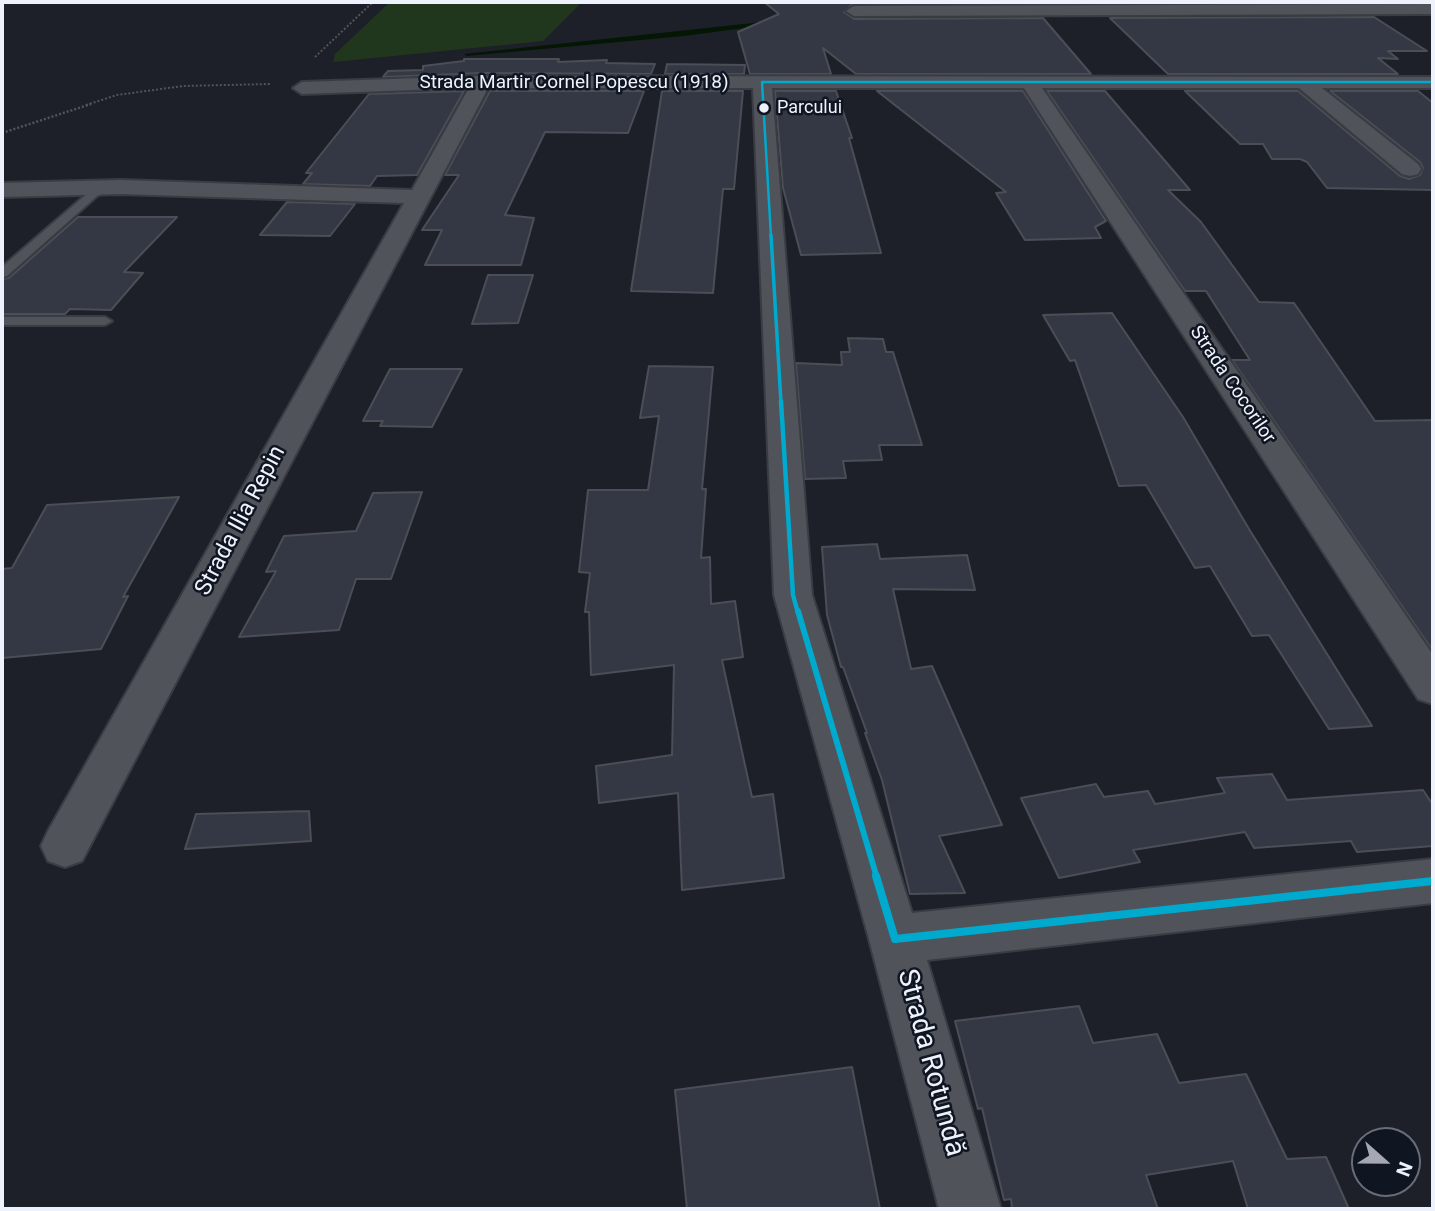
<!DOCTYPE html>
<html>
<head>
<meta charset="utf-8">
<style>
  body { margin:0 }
  #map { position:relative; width:1435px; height:1211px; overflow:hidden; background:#1d2028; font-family:Roboto,sans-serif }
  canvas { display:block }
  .frame { position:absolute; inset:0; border:4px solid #eef2fc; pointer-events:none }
  .north { position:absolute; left:1351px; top:1127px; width:70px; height:70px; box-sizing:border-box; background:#101522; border:2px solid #696d79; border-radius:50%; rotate:111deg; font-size:19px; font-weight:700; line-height:28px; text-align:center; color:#eef2fc }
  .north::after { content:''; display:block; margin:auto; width:24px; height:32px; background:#a5a8b2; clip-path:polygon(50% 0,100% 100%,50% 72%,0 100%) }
</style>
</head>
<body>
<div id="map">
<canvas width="1435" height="1211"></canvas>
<div class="frame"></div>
<div class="north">N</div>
</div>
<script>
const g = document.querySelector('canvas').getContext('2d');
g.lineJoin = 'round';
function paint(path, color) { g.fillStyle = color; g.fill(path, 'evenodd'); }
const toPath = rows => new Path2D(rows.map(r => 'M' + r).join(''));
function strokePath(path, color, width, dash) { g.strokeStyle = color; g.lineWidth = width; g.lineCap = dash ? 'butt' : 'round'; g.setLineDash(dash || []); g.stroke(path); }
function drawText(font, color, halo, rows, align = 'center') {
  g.font = font + ' Roboto,sans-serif'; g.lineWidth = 5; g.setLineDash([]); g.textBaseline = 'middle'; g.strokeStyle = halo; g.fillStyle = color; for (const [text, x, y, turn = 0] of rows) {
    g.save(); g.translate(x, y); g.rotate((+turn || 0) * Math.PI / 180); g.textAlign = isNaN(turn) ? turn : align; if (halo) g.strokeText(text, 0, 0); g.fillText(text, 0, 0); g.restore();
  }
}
const green = toPath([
  [390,2,582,2,543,41,333,62,335,54]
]);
const stream = toPath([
  [866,2,875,2,830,14,827,12,866,2],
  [772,21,774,24,684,36,467,56,464,54,772,21]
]);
const building = toPath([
  [764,2,1029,2,854,3,844,12,854,19,1043,18,1091,74,856,74,823,48,831,74,750,74,738,32,779,14,764,2],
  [1374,17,1427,51,1388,51,1398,59,1378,58,1398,74,1168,74,1110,18,1374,17],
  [464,59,559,59,558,62,607,60,606,63,655,64,651,74,482,73,383,77,388,71,423,70,423,66,464,61,464,59],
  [667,64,745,65,744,74,665,74,667,64],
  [464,91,417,175,377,176,370,186,303,184,312,173,306,173,369,94,464,91],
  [490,91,644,91,628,133,545,132,505,215,534,218,521,265,425,265,442,230,422,230,459,175,445,175,490,91],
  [662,91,743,91,734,189,723,189,713,293,631,291,662,91],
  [775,91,836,91,852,138,849,138,881,253,801,255,783,188,775,91],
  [877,91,1023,91,1106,221,1095,227,1101,238,1025,240,996,193,1006,192,877,91],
  [1047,91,1105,91,1190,190,1168,190,1201,222,1259,302,1294,303,1375,421,1433,420,1433,651,1232,360,1250,360,1206,291,1185,291,1047,91],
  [1185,91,1298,91,1400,176,1409,179,1420,175,1423,168,1420,162,1330,91,1418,91,1433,103,1433,190,1327,188,1307,162,1300,159,1272,159,1263,144,1240,144,1185,91],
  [287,202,355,204,330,236,260,235,287,202],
  [78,217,177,217,124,272,143,273,111,310,70,309,65,314,2,314,2,279,9,278,78,217],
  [488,275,533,275,518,323,472,324,488,275],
  [1112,313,1183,417,1249,529,1372,726,1329,729,1269,635,1252,636,1210,566,1195,568,1146,485,1119,486,1075,360,1070,361,1043,315,1112,313],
  [848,338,883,339,886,352,893,352,922,445,879,445,882,460,843,461,846,478,805,479,796,363,842,365,841,352,850,352,848,338],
  [649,366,713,367,702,489,706,489,701,558,710,557,711,604,735,601,743,657,722,660,752,797,773,794,784,878,682,890,678,793,599,803,596,766,672,755,674,665,591,675,589,612,585,612,590,573,579,572,588,490,648,490,659,416,640,418,649,366],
  [390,369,462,369,432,427,380,426,383,421,363,421,390,369],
  [422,492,391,579,356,579,339,630,239,637,276,571,266,572,284,536,356,531,373,493,422,492],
  [179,497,123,597,128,596,101,649,2,658,2,569,12,568,47,505,179,497],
  [877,544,880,559,967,555,975,590,893,589,911,669,932,666,1002,825,939,836,965,893,910,894,882,780,865,733,867,733,843,667,841,667,827,615,822,547,877,544],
  [1272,774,1287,800,1423,790,1433,805,1433,846,1357,852,1351,841,1254,848,1245,832,1133,850,1140,862,1059,878,1021,798,1096,784,1104,797,1148,791,1155,804,1225,793,1217,778,1272,774],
  [309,811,311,841,185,849,196,814,309,811],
  [1079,1006,1093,1043,1157,1034,1179,1083,1246,1074,1287,1159,1326,1157,1349,1209,1248,1209,1233,1161,1146,1175,1158,1209,1012,1209,1011,1199,1004,1200,982,1108,978,1109,955,1021,1079,1006],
  [852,1067,880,1209,687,1209,675,1090,852,1067]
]);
const pathFar1 = toPath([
  [315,57,373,2],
  [86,105,117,95,183,86,271,84]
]);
const path = toPath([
  [2,133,91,104]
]);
const lane = toPath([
  [106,186,110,187,110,191,97,196,7,276,2,277,2,267,89,192,106,186],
  [2,317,105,317,112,321,105,325,2,325,2,317]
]);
const street = toPath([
  [1433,4,1433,14,854,16,846,11,854,6,1433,4],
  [482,76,1433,77,1433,88,1322,88,1418,164,1421,169,1418,174,1410,176,1402,174,1299,88,1042,88,1433,655,1433,704,1418,699,1024,88,772,88,812,595,912,913,1433,859,1433,903,927,960,1001,1209,939,1209,869,939,774,595,753,88,488,88,82,861,65,867,48,861,41,846,48,831,404,203,121,194,2,197,2,183,121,180,412,190,469,88,302,94,293,88,302,82,482,76]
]);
const bus1Far4 = toPath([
  [771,237,762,82,1433,82]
]);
const bus1Far3 = toPath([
  [771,235,781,403]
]);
const bus1Far2 = toPath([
  [781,401,793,595,798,613]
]);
const bus1Far1 = toPath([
  [798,611,877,878]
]);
const bus1 = toPath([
  [876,876,895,939,1433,881]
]);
const markers = [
  [764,108,6,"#eef2fc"]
];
const farBusnames = [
  ["Parcului",777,108]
];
const farStreetnames = [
  ["Strada Martir Cornel Popescu (1918)",574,83],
  ["Strada Cocorilor",1232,385,56]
];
const streetNames = [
  ["Strada Ilia Repin",241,521,-62]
];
const nearStreetnames = [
  ["Strada Rotundă",930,1063,75]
];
paint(green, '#20371e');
paint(stream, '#041704');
paint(building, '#343844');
strokePath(building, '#4b4e55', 2);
strokePath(lane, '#3a3c43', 4);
strokePath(street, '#3a3c43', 4);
strokePath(pathFar1, '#525459', 2, [2, 2]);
strokePath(path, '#525459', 2.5, [2, 2]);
paint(lane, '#50535a');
paint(street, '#50535a');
strokePath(bus1Far4, '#00a9ce', 2.5);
strokePath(bus1Far3, '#00a9ce', 3.5);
strokePath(bus1Far2, '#00a9ce', 4.5);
strokePath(bus1Far1, '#00a9ce', 6);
strokePath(bus1, '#00a9ce', 8);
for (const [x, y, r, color] of markers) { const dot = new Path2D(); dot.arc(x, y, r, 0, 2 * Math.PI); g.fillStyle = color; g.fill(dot); strokePath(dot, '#101522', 2.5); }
drawText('18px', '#eef2fc', '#101522', farBusnames, 'left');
drawText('19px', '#eef2fc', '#101522', farStreetnames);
drawText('23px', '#eef2fc', '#101522', streetNames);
drawText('28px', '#eef2fc', '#101522', nearStreetnames);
</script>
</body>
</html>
